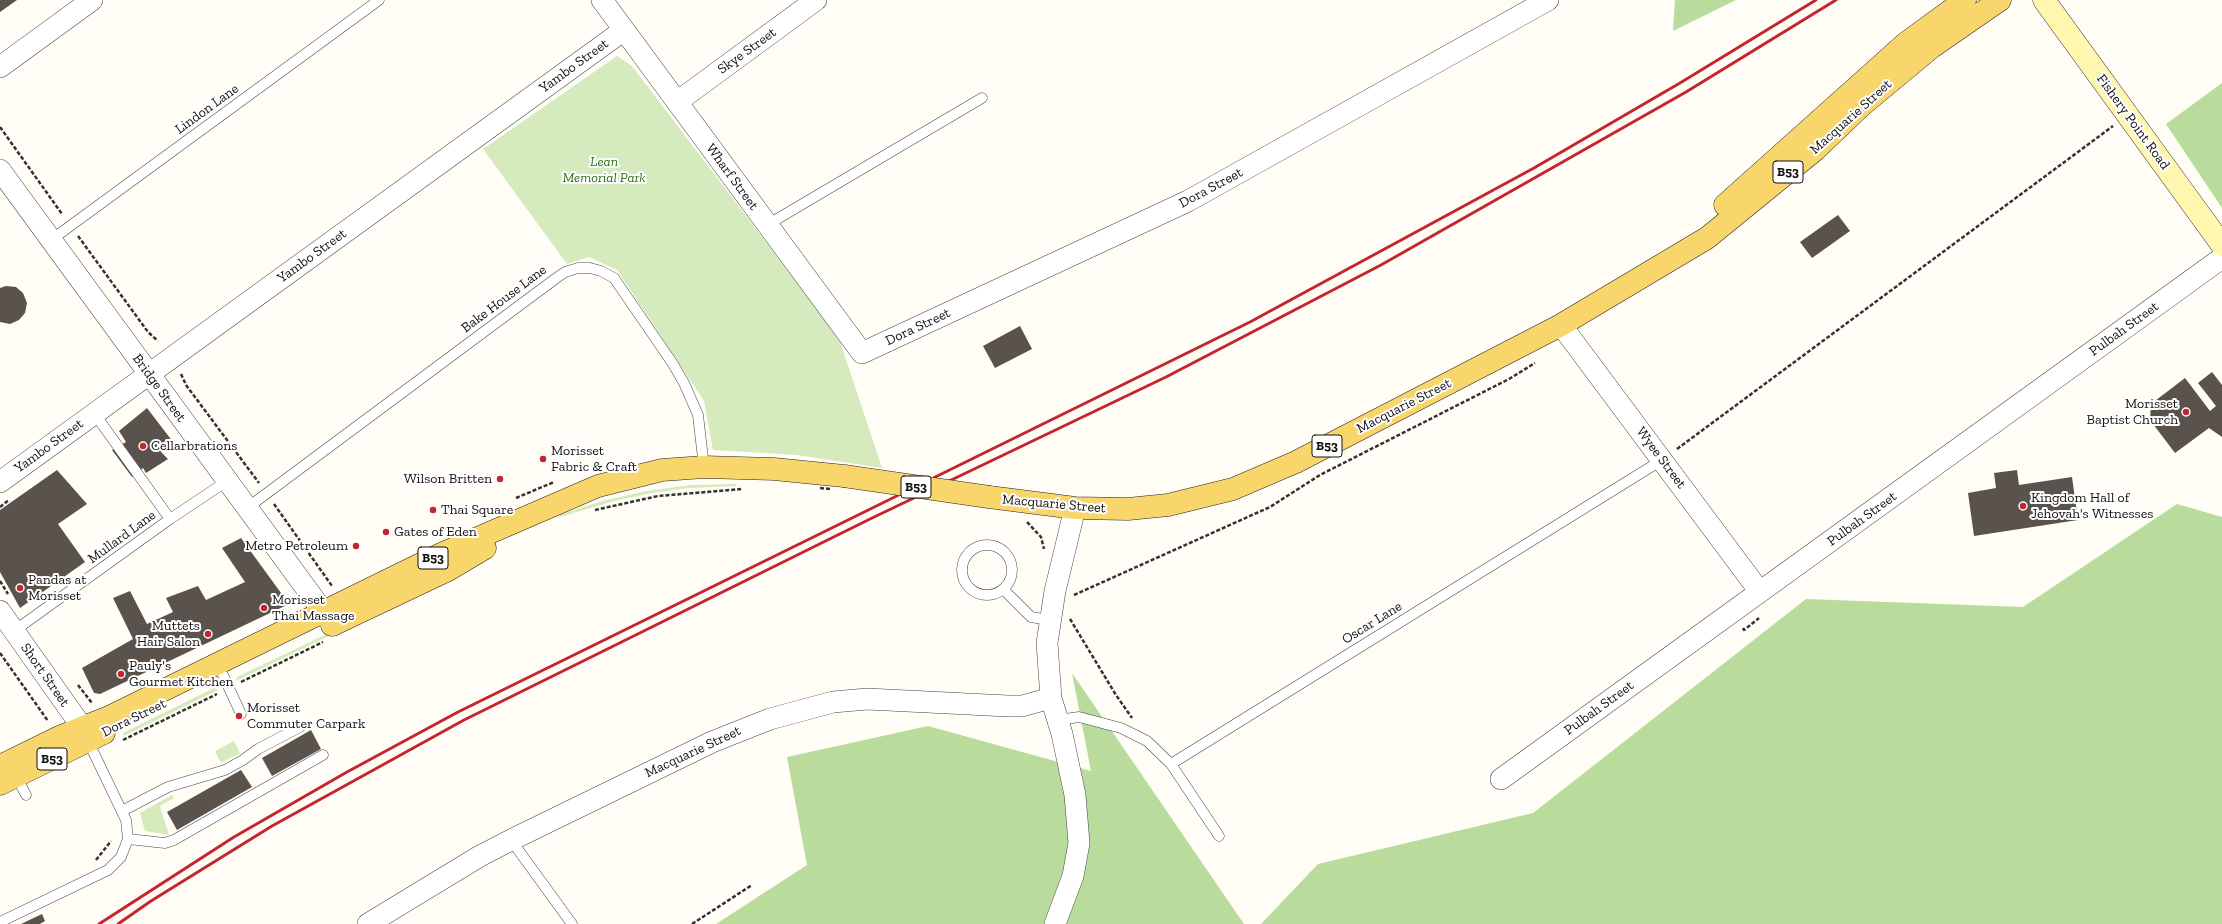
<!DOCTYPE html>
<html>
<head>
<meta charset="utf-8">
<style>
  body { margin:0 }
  canvas { display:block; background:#fffdf5 }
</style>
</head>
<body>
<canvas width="2222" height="924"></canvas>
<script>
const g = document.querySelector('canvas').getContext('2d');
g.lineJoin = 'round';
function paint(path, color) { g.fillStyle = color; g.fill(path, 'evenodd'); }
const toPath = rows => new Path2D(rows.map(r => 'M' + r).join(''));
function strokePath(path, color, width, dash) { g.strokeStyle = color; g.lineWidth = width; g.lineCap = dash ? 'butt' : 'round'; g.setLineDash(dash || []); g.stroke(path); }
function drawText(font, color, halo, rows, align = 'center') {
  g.font = font + ' "Zilla Slab",serif'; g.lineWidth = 4; g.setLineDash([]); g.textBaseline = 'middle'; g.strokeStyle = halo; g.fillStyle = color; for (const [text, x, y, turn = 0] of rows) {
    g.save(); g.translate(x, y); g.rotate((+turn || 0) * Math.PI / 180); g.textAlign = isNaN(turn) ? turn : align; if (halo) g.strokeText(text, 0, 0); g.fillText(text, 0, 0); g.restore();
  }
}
const green = toPath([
  [617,56,632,66,839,338,882,468,797,455,713,450,704,401,617,270,589,257,567,264,483,149],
  [736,484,736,486,688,488,652,493,614,501,560,517,559,515,602,501,646,491,691,485],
  [387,605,389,607,236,681,237,677],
  [214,688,218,690,124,736,123,733],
  [234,741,240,753,221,763,215,751],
  [172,795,174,798,160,806,169,835,145,831,140,813]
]);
const forest = toPath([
  [1675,0,1736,0,1673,31],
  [2222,83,2222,208,2166,124],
  [2177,504,2222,517,2222,924,1261,924,1318,864,1533,813,1806,599,2023,607],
  [1072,673,1244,924,716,924,807,865,787,757,928,726,1091,771]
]);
const building = toPath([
  [0,0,17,0,0,12],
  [1838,215,1850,231,1812,258,1800,242],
  [6,286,16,287,23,293,27,303,25,313,19,320,10,324,0,322,0,288],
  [1020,326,1032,349,995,368,983,346],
  [2212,372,2222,385,2222,437,2209,428,2175,453,2150,420,2151,404,2185,378,2210,411,2216,406,2198,383],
  [147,408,173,442,161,452,168,459,146,473,143,468,132,477,112,450,126,442,119,431],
  [57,470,87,504,58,524,85,562,20,608,0,572,0,510],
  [2017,470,2019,485,2072,477,2078,520,1974,536,1968,493,1996,488,1994,473],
  [241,538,289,604,100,694,94,693,82,668,133,639,113,598,130,591,147,624,173,612,166,598,198,586,206,600,245,582,222,548],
  [311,730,321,749,272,776,262,758],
  [241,770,252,787,177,830,167,812],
  [42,914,45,921,40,924,21,924]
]);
const path = toPath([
  [0,127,62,214],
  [78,236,148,332,158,341],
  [181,374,186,385,259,483],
  [1677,449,2113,126],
  [516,498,554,482],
  [274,504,332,586],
  [0,507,9,500],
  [595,510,658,496,742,489],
  [1027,522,1041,537,1044,549],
  [0,581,8,594],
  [1074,595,1270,507,1320,475,1509,379,1535,363],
  [1070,619,1116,695,1132,718],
  [1743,628,1744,630,1759,618],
  [0,653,48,721],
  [241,682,323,642],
  [78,685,92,703],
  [123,740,217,694],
  [96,860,111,841],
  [692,924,752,885]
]);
const lane = toPath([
  [767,225,982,98],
  [51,240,379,0],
  [94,413,170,519],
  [247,508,555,279,565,272,578,268,590,268,601,271,614,278,673,364,684,383,698,415,704,467],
  '962 570a25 25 0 1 1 50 0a25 25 0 1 1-50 0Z',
  [1003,589,1031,617,1049,620],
  [14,631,170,519,227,481],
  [223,675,241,714],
  [1058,720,1079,717,1121,728,1147,741,1171,764,1219,836],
  [1171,764,1662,460],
  [16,776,26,795],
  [122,811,168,787,225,770,243,760,258,749,300,727],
  [128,839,165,843,174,840,323,755],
  [511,840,572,924],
  [0,922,108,870,121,857,128,839,126,820,88,741]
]);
const street = toPath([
  [602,0,862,353,1188,201,1548,0],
  [0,67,92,0],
  [677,102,816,0],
  [0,170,333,625],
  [1561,325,1760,592],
  [0,482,624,30],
  [0,611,82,727,88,741],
  [1501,779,2222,258],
  [368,924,480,856,511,840,712,742,770,719,833,702,867,699,1008,706,1022,706,1051,698],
  [1055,924,1073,876,1079,843,1075,795,1062,734,1051,698,1047,643,1055,591,1075,508]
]);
const secondary = toPath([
  [2044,0,2222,245]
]);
const primary = toPath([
  [1725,205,1906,43,1965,0],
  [989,497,1075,508,1128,509,1168,505,1233,489,1296,462,1561,325,1707,238,1815,150,1861,106,1932,47,2000,0],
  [332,625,448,570,485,548],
  [0,766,57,738,109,717,443,553,598,486,662,470,704,467,774,469,844,476],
  [0,784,104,733]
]);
const rail = toPath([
  [99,924,234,837,347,772,458,712,584,650,1250,322,1534,168,1680,83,1816,0],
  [118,924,151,901,272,826,464,720,870,519,1166,377,1381,265,1686,92,1836,0]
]);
const pathBridge = toPath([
  [820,488,830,489]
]);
const primaryBridge = toPath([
  [844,476,989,497]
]);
const markers = [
  [2186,412,4,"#c4262e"],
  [143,446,4,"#c4262e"],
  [543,459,4,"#c4262e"],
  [500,479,4,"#c4262e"],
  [2023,506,4,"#c4262e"],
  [433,510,4,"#c4262e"],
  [386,532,4,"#c4262e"],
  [356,546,4,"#c4262e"],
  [20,588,4,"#c4262e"],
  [264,608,4,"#c4262e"],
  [208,634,4,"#c4262e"],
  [121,674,4,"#c4262e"],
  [239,716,4,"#c4262e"]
];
const shields = [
  [1788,172,30],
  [1327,446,30],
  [916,487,30],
  [433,558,30],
  [52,759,30]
];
const shieldNames = [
  ["B53",1788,172],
  ["B53",1327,446],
  ["B53",916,487],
  ["B53",433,558],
  ["B53",52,759]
];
const streetNames = [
  ["Skye Street",747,51,-36],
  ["Yambo Street",574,66,-36],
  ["Lindon Lane",207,109,-36],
  ["Macquarie Street",1851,117,-42],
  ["Fishery Point Road",2133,122,54],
  ["Wharf Street",732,177,54],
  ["Dora Street",1211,188,-28],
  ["Yambo Street",312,256,-36],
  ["Bake House Lane",504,299,-37],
  ["Dora Street",918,327,-25],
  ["Pulbah Street",2124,329,-36],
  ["Bridge Street",159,388,54],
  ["Macquarie Street",1404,406,-27],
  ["Yambo Street",49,446,-36],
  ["Wyee Street",1661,458,53],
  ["Macquarie Street",1054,504,5],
  ["Pulbah Street",1862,519,-36],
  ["Mullard Lane",122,537,-36],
  ["Oscar Lane",1372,623,-32],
  ["Short Street",45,675,55],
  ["Pulbah Street",1599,708,-36],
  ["Dora Street",134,718,-26],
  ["Macquarie Street",693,752,-25]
];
const parkNames = [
  ["Lean",604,162],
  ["Memorial Park",604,178]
];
const poiNames = [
  ["Morisset",2178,404,"right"],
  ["Baptist Church",2178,420,"right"],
  ["Cellarbrations",151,446],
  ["Morisset",551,451],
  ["Fabric & Craft",551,467],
  ["Wilson Britten",492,479,"right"],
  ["Kingdom Hall of",2031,498],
  ["Jehovah's Witnesses",2031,514],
  ["Thai Square",441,510],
  ["Gates of Eden",394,532],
  ["Metro Petroleum",348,546,"right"],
  ["Pandas at",28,580],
  ["Morisset",28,596],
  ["Morisset",272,600],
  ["Thai Massage",272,616],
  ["Muttets",200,626,"right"],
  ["Hair Salon",200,642,"right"],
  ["Pauly's",129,666],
  ["Gourmet Kitchen",129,682],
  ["Morisset",247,708],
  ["Commuter Carpark",247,724]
];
paint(green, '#d5ebbd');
paint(forest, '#b9dc9c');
paint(building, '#5a524d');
strokePath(lane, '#444', 11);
strokePath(street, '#444', 22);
strokePath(secondary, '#333', 23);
strokePath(primary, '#222', 23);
strokePath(path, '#333', 2.5, [4, 2]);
strokePath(lane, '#fff', 10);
strokePath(street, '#fff', 21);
strokePath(secondary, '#fff6b0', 22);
strokePath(primary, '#f9d66b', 22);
strokePath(rail, '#c4262e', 3);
strokePath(primaryBridge, '#222', 23, []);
strokePath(pathBridge, '#333', 2.5, [4, 2]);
strokePath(primaryBridge, '#f9d66b', 22);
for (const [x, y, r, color] of markers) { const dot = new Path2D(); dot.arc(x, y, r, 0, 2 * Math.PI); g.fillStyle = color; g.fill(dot); strokePath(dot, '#fff', 1.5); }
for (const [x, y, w] of shields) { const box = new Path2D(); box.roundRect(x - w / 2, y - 11, w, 22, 3); g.fillStyle = '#fff'; g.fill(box); strokePath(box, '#111', 1); }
drawText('bold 13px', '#111', null, shieldNames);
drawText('14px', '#111', '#fff', streetNames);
drawText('italic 14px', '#2f6b1f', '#fff', parkNames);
drawText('14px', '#111', '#fff', poiNames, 'left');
</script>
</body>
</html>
